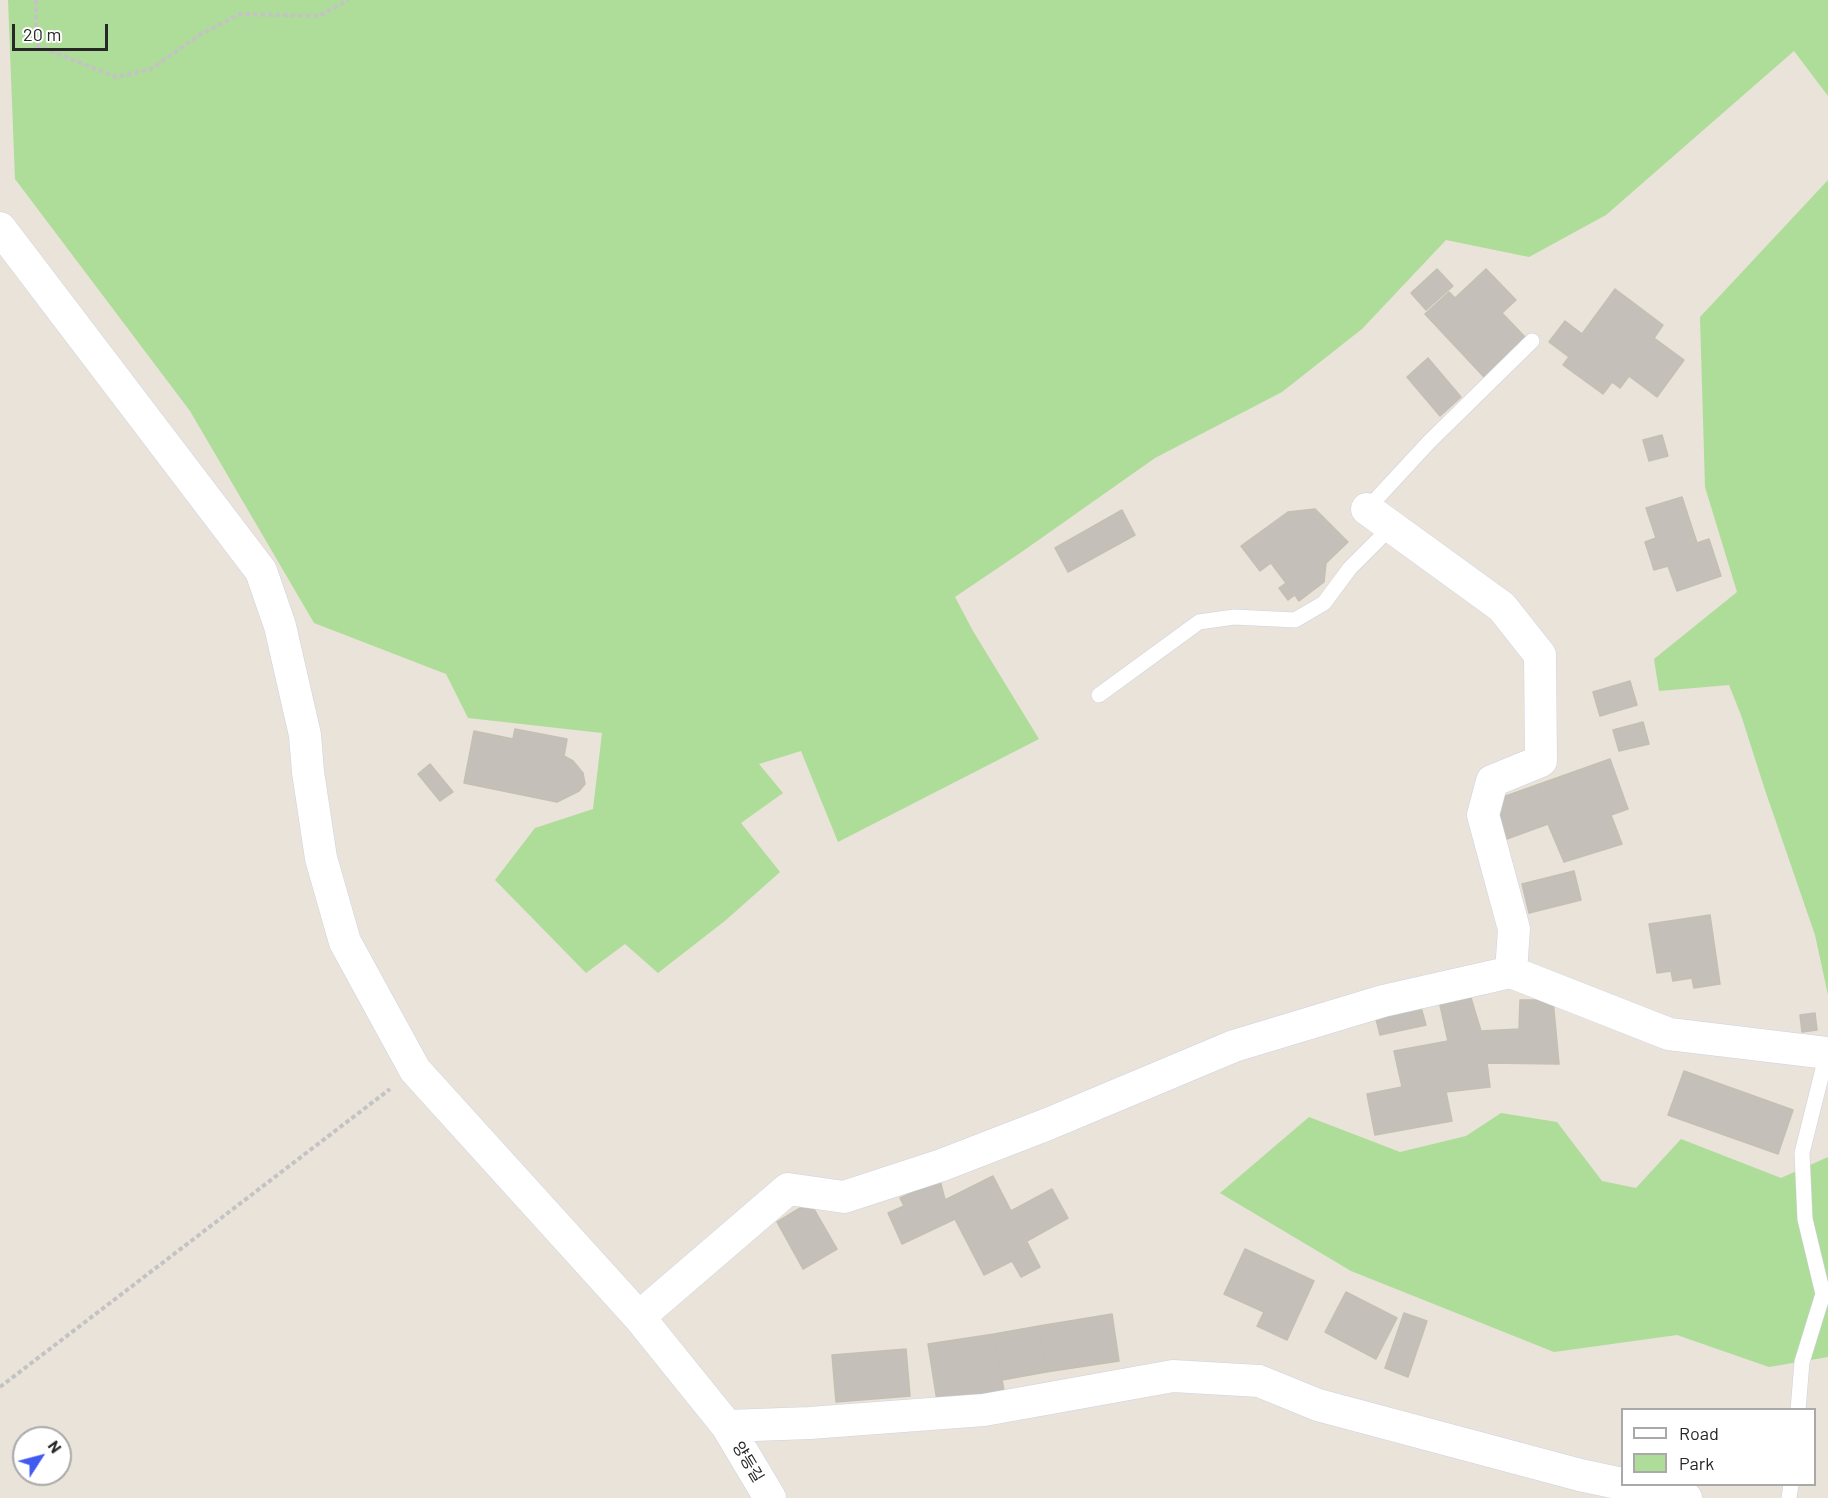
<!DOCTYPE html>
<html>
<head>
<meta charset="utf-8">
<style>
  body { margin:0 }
  #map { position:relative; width:1828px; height:1498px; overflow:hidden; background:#e9e3d9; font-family:Barlow,sans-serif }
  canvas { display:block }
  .legend { position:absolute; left:1621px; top:1408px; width:195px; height:78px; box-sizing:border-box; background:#fff; border:2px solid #a9a9a9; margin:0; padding:8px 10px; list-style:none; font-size:18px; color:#272727 }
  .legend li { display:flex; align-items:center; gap:12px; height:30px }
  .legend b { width:30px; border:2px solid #a9a9a9 }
  .north { position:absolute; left:12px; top:1426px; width:60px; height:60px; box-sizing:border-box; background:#fff; border:2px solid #a9a9a9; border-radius:50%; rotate:54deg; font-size:16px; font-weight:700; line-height:24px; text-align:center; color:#272727 }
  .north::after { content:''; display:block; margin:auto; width:21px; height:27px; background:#415aef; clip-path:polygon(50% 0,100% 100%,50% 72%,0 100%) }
  .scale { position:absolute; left:12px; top:24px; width:96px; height:27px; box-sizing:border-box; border:3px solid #272727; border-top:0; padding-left:8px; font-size:18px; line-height:21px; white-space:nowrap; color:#272727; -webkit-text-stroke:4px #fff; paint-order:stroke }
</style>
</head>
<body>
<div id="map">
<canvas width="1828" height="1498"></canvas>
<ul class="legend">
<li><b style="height:8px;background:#fff"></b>Road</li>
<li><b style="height:16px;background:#addd98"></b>Park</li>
</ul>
<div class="north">N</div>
<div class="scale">20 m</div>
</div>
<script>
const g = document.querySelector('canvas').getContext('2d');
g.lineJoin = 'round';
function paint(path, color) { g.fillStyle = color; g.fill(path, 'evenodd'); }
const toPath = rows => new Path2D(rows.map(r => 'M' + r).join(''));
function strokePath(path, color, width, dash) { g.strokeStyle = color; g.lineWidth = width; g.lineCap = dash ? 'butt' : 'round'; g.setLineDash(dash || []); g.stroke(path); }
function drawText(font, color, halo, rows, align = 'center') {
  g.font = font + ' Barlow,"Noto Sans KR",sans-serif'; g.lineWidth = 4.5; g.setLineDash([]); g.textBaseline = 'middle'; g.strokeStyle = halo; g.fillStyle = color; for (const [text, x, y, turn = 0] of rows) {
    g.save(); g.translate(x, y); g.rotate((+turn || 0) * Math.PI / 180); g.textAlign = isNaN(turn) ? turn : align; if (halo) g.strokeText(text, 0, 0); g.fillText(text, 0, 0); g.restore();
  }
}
const green = toPath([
  [8,0,1828,0,1828,96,1794,51,1606,215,1529,257,1446,240,1362,329,1282,392,1155,458,1023,551,955,597,973,631,1039,739,838,842,801,751,759,764,783,793,741,823,780,872,726,920,658,973,625,944,586,973,495,880,535,828,593,809,602,733,468,718,446,674,314,623,190,411,15,179],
  [1828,180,1828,995,1815,935,1765,790,1741,715,1729,685,1659,691,1654,659,1737,592,1705,487,1700,317],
  [1501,1113,1557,1122,1602,1181,1636,1188,1681,1139,1781,1178,1828,1157,1828,1357,1769,1367,1677,1335,1554,1352,1351,1271,1220,1193,1309,1117,1400,1152,1466,1136]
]);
const building = toPath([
  [1437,269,1453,286,1426,310,1411,293,1437,269],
  [1486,269,1516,300,1502,313,1526,338,1484,377,1425,314,1449,292,1455,298,1486,269],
  [1615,289,1663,325,1654,338,1684,360,1657,397,1629,376,1620,388,1612,382,1603,394,1563,365,1569,357,1549,342,1565,321,1582,334,1615,289],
  [1428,358,1461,397,1440,416,1407,377,1428,358],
  [1662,435,1668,456,1649,461,1643,440,1662,435],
  [1682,497,1697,543,1709,539,1721,576,1677,591,1668,566,1654,570,1645,542,1656,538,1646,508,1682,497],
  [1315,509,1348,542,1326,563,1324,582,1299,601,1295,595,1288,600,1279,588,1286,583,1271,563,1260,571,1241,546,1288,512,1315,509],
  [1122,510,1135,535,1068,572,1055,548,1122,510],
  [1630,681,1637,705,1600,716,1593,692,1630,681],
  [1643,722,1649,744,1619,751,1613,730,1643,722],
  [515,729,567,739,564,756,573,761,583,773,585,784,579,791,557,802,464,783,474,731,513,739,515,729],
  [1610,759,1628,809,1611,815,1622,844,1564,862,1548,824,1504,840,1496,817,1503,797,1610,759],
  [430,764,453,792,440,801,418,774,430,764],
  [1574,871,1581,900,1529,913,1522,884,1574,871],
  [1710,915,1720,984,1694,988,1692,978,1673,981,1671,971,1657,973,1649,924,1710,915],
  [1471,998,1481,1031,1519,1029,1520,1000,1553,1000,1559,1064,1487,1063,1490,1087,1446,1092,1452,1121,1375,1135,1367,1094,1402,1087,1394,1051,1448,1041,1440,1005,1471,998],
  [1420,1004,1426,1025,1380,1035,1375,1015,1420,1004],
  [1815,1013,1817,1030,1802,1032,1800,1015,1815,1013],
  [1684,1071,1793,1110,1778,1154,1668,1115,1684,1071],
  [993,1176,1040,1267,1021,1277,1012,1261,984,1275,945,1200,993,1176],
  [940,1180,945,1200,955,1219,902,1244,888,1213,904,1206,900,1198,940,1180],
  [1052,1189,1068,1218,1027,1241,1011,1211,1052,1189],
  [810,1202,837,1249,803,1269,777,1222,810,1202],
  [1245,1249,1314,1281,1287,1340,1257,1326,1264,1312,1224,1294,1245,1249],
  [1346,1292,1397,1318,1376,1359,1325,1332,1346,1292],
  [1404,1313,1427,1321,1408,1377,1385,1368,1404,1313],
  [1112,1314,1119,1361,1046,1372,1039,1326,1112,1314],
  [1039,1326,1046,1372,1002,1380,994,1334,1039,1326],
  [994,1334,1004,1391,937,1401,928,1344,994,1334],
  [906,1349,910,1396,836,1402,832,1355,906,1349]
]);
const path = toPath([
  [36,0,36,45,116,77,151,69,201,34,240,14,319,16,348,0],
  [0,1387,390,1089]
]);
const lane = toPath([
  [1367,509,1429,442,1532,341],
  [1099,695,1199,622,1234,617,1295,620,1324,603,1350,568,1391,527],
  [1798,1410,1802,1362,1823,1294,1805,1219,1802,1153,1827,1053],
  [1789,1498,1791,1484]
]);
const street = toPath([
  [0,228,261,571,280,626,305,735,308,772,321,858,345,942,415,1070,639,1317,727,1426,810,1423,984,1410,1173,1376,1259,1381,1318,1405,1580,1475,1622,1484],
  [1367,509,1502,607,1540,655,1541,761,1492,781,1483,815,1514,929,1511,972],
  [639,1317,788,1189,844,1197,942,1165,1048,1124,1234,1046,1383,1001,1511,972,1669,1034,1828,1053],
  [727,1426,770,1498],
  [1623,1484,1686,1498]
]);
const streetNames = [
  ["양등길",748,1462,59]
];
paint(green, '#addd98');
paint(building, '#c4c0b9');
strokePath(building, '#c4bfb3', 1.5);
strokePath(lane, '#cfd1e0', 16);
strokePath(street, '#cfd1e0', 33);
strokePath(path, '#c3c3c3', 4, [4.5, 3]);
strokePath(lane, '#fff', 15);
strokePath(street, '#fff', 32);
drawText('16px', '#272727', '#fff', streetNames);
</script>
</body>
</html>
